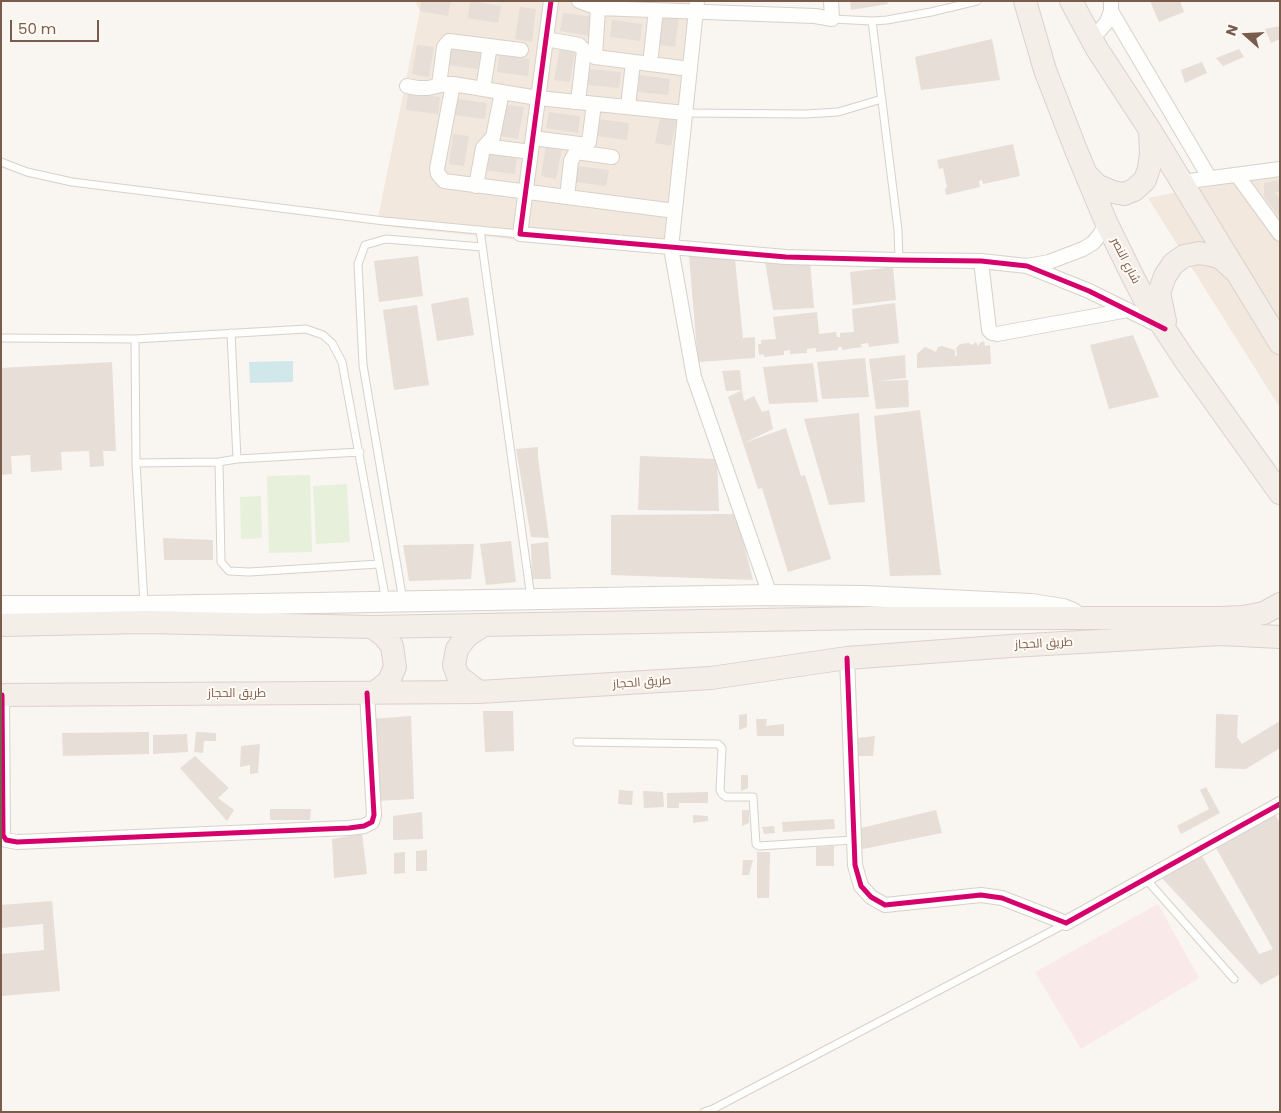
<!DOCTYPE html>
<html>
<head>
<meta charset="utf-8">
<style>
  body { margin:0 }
  #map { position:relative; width:1281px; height:1113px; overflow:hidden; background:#f9f5f0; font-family:Poppins,sans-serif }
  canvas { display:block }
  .frame { position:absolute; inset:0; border:2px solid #7a5c4d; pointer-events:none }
  .north { position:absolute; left:1221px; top:10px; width:50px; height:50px; -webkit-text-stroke:4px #fffaf3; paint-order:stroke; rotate:289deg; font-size:14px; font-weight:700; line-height:20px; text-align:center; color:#7a5c4d }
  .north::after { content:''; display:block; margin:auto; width:18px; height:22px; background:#7a5c4d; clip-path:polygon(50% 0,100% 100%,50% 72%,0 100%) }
  .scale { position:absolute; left:10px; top:20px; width:89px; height:22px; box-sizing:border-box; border:2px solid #7a5c4d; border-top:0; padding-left:6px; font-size:15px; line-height:18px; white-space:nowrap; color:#7a5c4d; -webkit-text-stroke:4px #fffaf3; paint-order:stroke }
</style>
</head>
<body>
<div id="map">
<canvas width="1281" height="1113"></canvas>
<div class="frame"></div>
<div class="north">N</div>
<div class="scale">50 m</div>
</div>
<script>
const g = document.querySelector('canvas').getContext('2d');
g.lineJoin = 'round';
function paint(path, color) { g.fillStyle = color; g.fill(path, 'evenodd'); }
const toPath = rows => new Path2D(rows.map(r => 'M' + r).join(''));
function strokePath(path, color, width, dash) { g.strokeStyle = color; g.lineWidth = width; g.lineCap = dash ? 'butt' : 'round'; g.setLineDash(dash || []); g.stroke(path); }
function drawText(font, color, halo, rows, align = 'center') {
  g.font = font + ' Poppins,Cairo,sans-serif'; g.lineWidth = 4; g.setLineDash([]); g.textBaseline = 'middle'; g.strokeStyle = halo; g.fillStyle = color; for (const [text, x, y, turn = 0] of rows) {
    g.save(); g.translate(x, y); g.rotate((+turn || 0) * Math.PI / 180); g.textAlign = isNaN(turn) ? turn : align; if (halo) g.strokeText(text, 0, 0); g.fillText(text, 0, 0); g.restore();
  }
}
const residential = toPath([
  [415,1,691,1,670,238,662,251,658,254,392,227,380,222,378,218,420,11],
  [1280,172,1280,408,1148,198]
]);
const medical = toPath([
  [1158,904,1199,978,1081,1049,1035,972]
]);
const green = toPath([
  [310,475,312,552,269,553,267,476],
  [347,484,350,542,316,544,313,486],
  [261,496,262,538,241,539,240,497]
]);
const water = toPath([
  [293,361,293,382,250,383,249,362]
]);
const building = toPath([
  [421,1,451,1,448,16,420,11],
  [470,1,501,6,498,23,468,18],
  [850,1,887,1,888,4,851,10],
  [1150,1,1180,1,1184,12,1159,22],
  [520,7,536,9,532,42,515,39],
  [563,13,593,17,590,36,560,31],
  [663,14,679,16,675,47,659,45],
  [612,20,642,24,640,41,610,37],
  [1280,26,1280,39,1271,43,1265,29],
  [992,39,1000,80,921,90,915,57],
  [417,45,434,47,429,77,412,74],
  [450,47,481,52,478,69,447,65],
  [560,48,575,51,570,82,554,80],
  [1239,49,1244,57,1223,66,1216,58],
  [499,55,530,59,528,76,497,72],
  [1202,62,1207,73,1185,83,1181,70],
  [590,69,621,72,619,88,588,85],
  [639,75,670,79,668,95,638,92],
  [408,93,440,97,438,114,406,110],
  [457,99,487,103,485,119,455,115],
  [507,105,524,107,518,139,501,136],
  [549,112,580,116,578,133,546,128],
  [661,113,677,116,671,146,655,143],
  [598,119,629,123,627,140,596,136],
  [453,134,469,136,464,166,449,164],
  [1013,144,1020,176,983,184,982,180,979,181,980,187,946,195,945,189,947,187,943,168,939,169,937,160],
  [546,146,562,149,556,179,541,176],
  [487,152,517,156,515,174,484,170],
  [578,166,609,170,606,186,576,182],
  [1280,180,1280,192,1275,192,1280,199,1280,218,1264,196,1264,183],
  [418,256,423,296,379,302,374,261],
  [689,256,735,260,743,338,755,337,755,358,698,362],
  [765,261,810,262,814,308,773,310],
  [893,267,896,300,853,305,850,272],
  [468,297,474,335,437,341,431,304],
  [895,303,899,343,869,347,868,343,861,344,862,347,842,350,842,347,838,347,838,350,816,352,816,348,807,349,807,353,790,354,790,350,784,351,784,355,764,357,764,354,759,355,758,344,761,344,761,340,776,339,773,317,817,312,819,334,836,332,837,337,840,337,840,333,854,332,852,309],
  [417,305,429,385,394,390,383,310],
  [1133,335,1159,397,1109,409,1090,345],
  [984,341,985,346,990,345,991,364,917,368,917,354,925,347,936,352,938,347,942,346,955,350,955,357,957,355,956,348,960,344,969,343,972,345,976,342,978,346,980,343],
  [905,355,906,378,877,381,908,380,909,407,876,409,869,359],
  [865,358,869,397,822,399,817,362],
  [112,362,116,451,103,451,104,466,90,467,89,451,61,452,62,470,31,472,30,455,11,456,12,474,1,475,1,368],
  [813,363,818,402,769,404,763,367],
  [740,370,742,390,726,391,722,371],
  [742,390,744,401,754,396,762,412,769,410,773,429,744,443,786,428,801,476,805,475,831,559,788,572,762,488,758,489,728,397],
  [920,410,941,575,890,576,874,416],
  [859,413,865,502,829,505,804,419],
  [538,447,538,458,549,538,531,537,516,449],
  [640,456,717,459,719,511,638,510],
  [736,514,753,580,611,575,611,515],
  [163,538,213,540,213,560,164,560],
  [511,541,516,582,486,585,480,544],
  [548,542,551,579,532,579,531,544],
  [474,544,471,579,409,581,403,545],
  [483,711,513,711,514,751,485,752],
  [747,714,747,727,739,730,739,715],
  [1216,714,1238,715,1237,737,1242,744,1280,721,1280,748,1246,769,1215,768],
  [411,716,414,799,376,801,372,719],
  [756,719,767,719,766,726,784,724,784,736,757,736],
  [149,732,149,754,63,756,62,733],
  [196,732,216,733,216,741,204,741,203,753,194,752],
  [187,734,188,752,153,754,153,735],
  [875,736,873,756,857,756,857,738],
  [260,744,258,773,250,774,250,765,240,767,241,746],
  [195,756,229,788,218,798,234,810,227,821,180,768],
  [741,775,748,775,748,788,741,791],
  [1206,787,1220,813,1181,834,1177,826,1209,809,1200,790],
  [619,790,633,791,632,805,618,804],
  [643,791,663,792,664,807,644,808],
  [708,792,708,803,679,803,679,808,667,808,667,793],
  [270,809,311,809,310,820,270,820],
  [742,810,749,810,749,823,742,826],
  [936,810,942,833,858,850,857,829],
  [422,812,423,839,393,840,393,816],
  [1275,814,1280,823,1280,974,1261,985,1161,877,1202,856,1259,954,1273,949,1216,848],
  [693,815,708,816,708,821,693,823],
  [834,819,835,829,783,832,782,822],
  [774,826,775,833,764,834,762,827],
  [362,834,367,874,334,878,332,839],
  [834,846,834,866,816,866,816,847],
  [427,850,427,871,416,871,416,851],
  [405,852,405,873,394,874,394,853],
  [757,852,770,852,769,898,757,898],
  [743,860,753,860,749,875,742,875],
  [52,901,60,991,1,996,1,954,44,950,43,924,1,928,1,905]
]);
const lane = toPath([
  [832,19,872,21,887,20,931,12,977,1],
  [872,21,898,230,899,260],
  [685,113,806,114,838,112,882,99],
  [1,162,27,172,72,182,384,221,520,234],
  [480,230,531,598],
  [231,333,237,459],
  [1,338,135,339,306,329,323,335,332,343,342,362,386,601],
  [135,339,136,463,144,604],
  [219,462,221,562,229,571,249,572,379,564],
  [136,463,219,462,237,459,360,452],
  [403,601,363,365,358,264,365,245,386,239,482,247],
  [577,742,718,744,722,748,720,790,722,794,726,797,753,797,756,844,759,846,853,840],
  [1146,879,1234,979],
  [704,1112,713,1109,1065,924]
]);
const street = toPath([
  [551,1,520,234,786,257,899,260,981,261,1027,266,1089,291,1160,326],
  [579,1,598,8,815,16,832,19,831,1],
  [697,1,671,248,694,377,770,595],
  [1111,11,1209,177],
  [1091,37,1100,30,1107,22,1111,11,1111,1],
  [546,39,579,45,587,53,595,57,690,69],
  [595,57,598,8],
  [650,64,656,10],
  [453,84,437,169,438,174,444,181,675,211],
  [439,85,444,47,449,41,521,50],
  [407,86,418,88,428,88,446,84,453,84,538,98,685,113],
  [483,89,490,46],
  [578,102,584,50],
  [628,107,633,62],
  [533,138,587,145],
  [485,146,531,152],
  [576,152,612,157],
  [1237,175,1280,234],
  [1182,182,1280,169],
  [476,186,483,148,493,137,502,92],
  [567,197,571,161,576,152,585,147,589,142,594,104],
  [981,261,989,330,992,333,997,334,1128,310],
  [1027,266,1049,262,1083,249,1093,243,1101,233,1106,222],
  [847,658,855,865,861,886,871,897,885,905,981,895,1002,898,1066,923,1280,804],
  [2,695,3,835,6,840,17,842,349,828,364,826,372,822,374,815,367,693]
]);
const secondary = toPath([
  [1,606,144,606,770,595,864,596,1031,604,1063,609,1073,613]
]);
const primary = toPath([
  [1025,1,1045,70,1076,150,1106,222,1133,277,1144,298,1185,360,1280,493],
  [1071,1,1097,49,1150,130,1280,343],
  [1086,174,1098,186,1113,192,1124,194,1134,190,1145,180,1149,168,1151,154,1150,130],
  [1165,321,1159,293,1165,276,1173,264,1184,256,1199,253,1211,255,1221,258,1234,270],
  [1,625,146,622,372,627,867,618,1220,618,1243,617,1264,613,1280,604],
  [372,627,384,636,392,646,395,667,389,681,374,693],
  [479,692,458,676,454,665,457,649,467,636,484,625],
  [1,695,479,692,711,678,847,658,1011,646,1220,634,1280,637]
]);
const cycleway = toPath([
  [551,1,520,234,786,257,899,260,981,261,1027,266,1089,291,1165,329],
  [847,658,855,865,861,886,871,897,885,905,981,895,1002,898,1066,923,1280,804],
  [2,695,3,835,6,840,17,842,349,828,364,826,372,822,374,815,367,693]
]);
const streetNames = [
  ["شارع النصر",1125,261,63],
  ["طريق الحجاز",1044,644,-3],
  ["طريق الحجاز",642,683,-4],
  ["طريق الحجاز",237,694]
];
paint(residential, '#f2e8de');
paint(medical, '#fae9e9');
paint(green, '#e7f0db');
paint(water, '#d0e8ea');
paint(building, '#e6ded7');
strokePath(lane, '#d7d1cb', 9);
strokePath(street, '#d7d1cb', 16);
strokePath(secondary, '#d9d2cb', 22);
strokePath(primary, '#dad1cc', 24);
strokePath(lane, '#fefefd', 7);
strokePath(street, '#fefefd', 14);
strokePath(secondary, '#fefefd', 20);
strokePath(primary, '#f3eee8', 22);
strokePath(cycleway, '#d6006c', 5);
drawText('12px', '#7a5c4d', '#fffaf3', streetNames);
</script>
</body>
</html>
